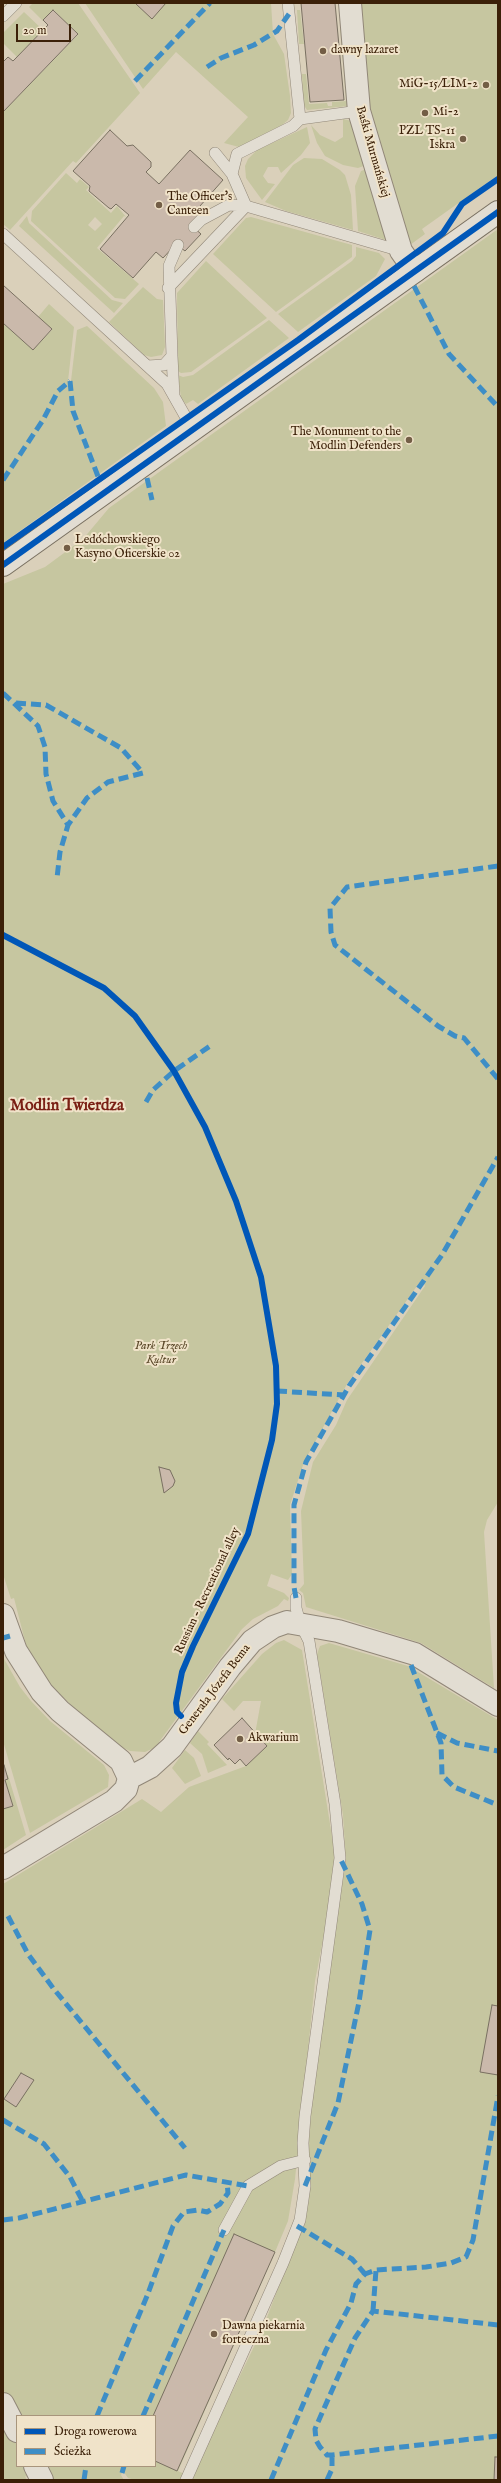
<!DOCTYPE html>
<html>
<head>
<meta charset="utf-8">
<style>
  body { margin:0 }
  #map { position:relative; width:501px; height:2483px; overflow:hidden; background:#dad0ba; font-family:"IM FELL English",serif }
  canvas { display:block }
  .frame { position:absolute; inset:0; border:4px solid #3b2008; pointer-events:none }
  .legend { position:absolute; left:16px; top:2415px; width:140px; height:52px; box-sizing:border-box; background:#f0e3c9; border:1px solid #a8957c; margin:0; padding:5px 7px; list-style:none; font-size:12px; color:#3b2008 }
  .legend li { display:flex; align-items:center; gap:8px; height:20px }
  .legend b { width:20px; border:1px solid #a8957c }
  .scale { position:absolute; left:16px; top:24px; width:55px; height:18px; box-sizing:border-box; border:2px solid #3b2008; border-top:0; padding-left:5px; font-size:12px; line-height:14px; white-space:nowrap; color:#3b2008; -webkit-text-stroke:3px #f0e3c9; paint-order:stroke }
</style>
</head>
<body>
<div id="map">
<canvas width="501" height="2483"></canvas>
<div class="frame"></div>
<ul class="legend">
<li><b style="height:5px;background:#0057b8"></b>Droga rowerowa</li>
<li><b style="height:5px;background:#3e8ec6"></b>Ścieżka</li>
</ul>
<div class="scale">20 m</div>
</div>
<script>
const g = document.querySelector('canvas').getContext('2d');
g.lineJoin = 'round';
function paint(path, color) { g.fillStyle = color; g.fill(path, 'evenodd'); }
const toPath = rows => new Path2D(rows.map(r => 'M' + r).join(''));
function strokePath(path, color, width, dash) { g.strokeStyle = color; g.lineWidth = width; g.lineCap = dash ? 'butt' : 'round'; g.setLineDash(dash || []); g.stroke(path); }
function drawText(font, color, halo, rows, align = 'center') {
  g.font = font + ' "IM FELL English",serif'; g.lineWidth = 4; g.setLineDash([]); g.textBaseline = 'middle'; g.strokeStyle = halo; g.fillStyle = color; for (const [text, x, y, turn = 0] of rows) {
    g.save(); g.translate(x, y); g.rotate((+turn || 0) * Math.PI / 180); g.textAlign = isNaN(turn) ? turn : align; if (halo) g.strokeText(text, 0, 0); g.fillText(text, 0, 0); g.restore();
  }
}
const green = toPath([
  [33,3,78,3,140,93,76,163,73,161,10,230,3,224,3,112,78,35,54,10,43,21,29,7],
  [85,3,135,3,152,18,166,3,271,3,273,34,284,54,290,96,291,113,288,120,282,125,239,147,224,143,248,117,176,52,143,89],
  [355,3,498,3,498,175,422,229,425,234,410,245,365,111],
  [297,10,300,10,304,44,299,44],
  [24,12,43,30,17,57,3,43,3,33],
  [340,27,344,27,348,106,307,110,303,104,302,74,306,74,309,104,327,103,328,106,332,106,332,102,346,101],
  [343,119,356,122,369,164,358,168,343,165,325,156,317,143,311,125,320,135,335,142,343,137],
  [307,127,310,143,301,155,281,173,278,167,268,167,263,176,268,183,275,184,262,200,246,178,245,166,248,159,257,150],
  [304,158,322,159,340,170,345,175,351,195,353,230,286,211,265,202,293,165],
  [370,168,389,241,358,231,355,186,361,171],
  [66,173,77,183,80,179,89,187,86,190,111,213,117,206,126,217,124,216,97,248,139,284,125,299,115,298,31,221,32,211],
  [95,217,102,224,95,231,88,225],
  [27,216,29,223,112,300,123,303,114,313,19,226],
  [251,217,352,245,352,257,276,312,213,254,246,218],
  [498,229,498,1502,487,1520,484,1532,494,1688,421,1643,306,1607,303,1593,299,1590,304,1584,301,1511,313,1462,336,1425,347,1400,425,1286,422,1279,347,1384,304,1462,290,1505,292,1574,288,1580,271,1574,267,1586,284,1593,289,1598,288,1601,284,1599,278,1606,253,1619,242,1629,159,1742,163,1744,145,1752,130,1751,121,1747,77,1711,47,1681,26,1645,14,1598,11,1599,3,1574,3,584,45,567,83,539,109,508],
  [356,247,379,253,385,259,376,276,298,332,278,314,352,261,356,256],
  [206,261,267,318,191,372,181,373,178,371,177,293],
  [143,287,157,299,163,300,165,347,162,355,151,357,144,355,109,322],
  [49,304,74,327,68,381,71,381,77,330,87,326,154,388,163,402,166,426,3,543,3,323,33,350,52,330,38,317],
  [269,320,289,338,198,404,193,400,186,404,181,398,178,375,183,377,193,375],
  [284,1640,302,1650,335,1855,326,1924,315,1981,295,2179,288,2221,275,2252,178,2471,191,2477,263,2328,304,2219,311,2108,331,1945,346,1863,343,1815,317,1654,320,1646,329,1643,408,1666,498,1720,498,2480,135,2480,128,2478,123,2471,121,2475,124,2480,50,2480,42,2466,155,2466,155,2416,17,2416,3,2389,3,1884,142,1799,161,1812,189,1787,246,1766,267,1746,255,1734,261,1701,243,1701,234,1711,222,1699,262,1654,276,1643],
  [3,1657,20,1687,31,1701,50,1721,104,1765,109,1775,108,1787,30,1833,3,1741],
  [198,1731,209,1742,207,1744,227,1765,208,1773,202,1754,190,1743],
  [185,1750,194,1758,201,1776,185,1784,172,1768],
  [6,1775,8,1775,26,1835,3,1850,3,1809,13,1806,5,1780,8,1779],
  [3,2413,17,2445,17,2466,26,2466,32,2480,25,2476,27,2480,3,2480]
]);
const building = toPath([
  [135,3,166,3,152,19,135,3],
  [301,3,335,3,344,100,310,102,301,3],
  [53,10,78,34,3,112,3,62,8,57,13,61,15,59,48,25,43,20,53,10],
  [110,130,127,146,133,145,151,162,151,167,146,172,159,184,190,150,223,180,200,206,205,211,192,226,201,234,185,251,176,244,163,258,156,252,133,278,100,249,129,215,116,204,111,209,109,208,89,191,90,186,73,171,110,130],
  [3,285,52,329,33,350,3,323,3,285],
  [159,1467,170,1470,175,1481,173,1486,164,1493,159,1467],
  [242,1718,267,1746,246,1766,240,1759,235,1764,229,1758,228,1760,214,1745,242,1718],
  [4,1765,8,1779,5,1780,13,1806,3,1809,4,1765],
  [492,2005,498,2006,498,2075,480,2072,492,2005],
  [21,2073,34,2080,16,2107,4,2099,21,2073],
  [234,2234,275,2252,177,2471,155,2461,153,2416,234,2234],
  [495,2457,498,2457,498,2480,494,2480,495,2457]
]);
const lane = toPath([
  [288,3,300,119],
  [3,16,16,3],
  [215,153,232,174],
  [246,206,232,174,237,154,293,126,300,119,359,111],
  [194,227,201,220,229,205,246,206,401,251],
  [3,234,167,384,193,430],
  [168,288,246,206],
  [172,356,174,396],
  [148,366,164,365,172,356,169,266,178,245],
  [224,2230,248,2186,281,2166,305,2160],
  [186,2480,283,2263,300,2220,305,2186,303,2143,305,2116,340,1858,335,1804,309,1641,300,1623,296,1608,296,1598]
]);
const street = toPath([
  [350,3,359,111,401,251,415,271],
  [3,1615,16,1651,42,1692,60,1711,121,1761,129,1778,126,1789,114,1801,3,1868],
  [129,1778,150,1767,172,1747,230,1667,252,1641,273,1627,287,1622,338,1631,415,1654,498,1705],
  [3,2404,17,2431],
  [35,2466,42,2480]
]);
const secondary = toPath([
  [3,565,498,212]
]);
const quiet = toPath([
  [207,67,221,58,254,45,277,31,289,14],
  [135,81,210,3],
  [414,286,449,354,498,407],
  [70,381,73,411,99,479],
  [147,478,152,500],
  [3,480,43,420,58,391,70,381],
  [3,693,38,726,45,747,46,774,53,801,68,825,60,852,57,878],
  [16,703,46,705,121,748,143,773,108,782,87,798,68,825],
  [498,866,347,887,330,908,331,932,335,945,438,1026,455,1036,464,1038,498,1079],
  [146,1102,153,1090,174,1071,210,1046],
  [277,1391,344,1395],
  [296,1598,294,1587,294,1505,306,1462,349,1386,442,1255,498,1157],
  [3,1638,10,1636],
  [411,1665,441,1743,442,1775,454,1787,498,1805],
  [437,1733,457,1743,498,1751],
  [8,1916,28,1954,53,1988,185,2148],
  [3,2120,44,2144,70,2177,82,2200],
  [305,2186,338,2103,359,2002,370,1930,362,1904,340,1858],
  [3,2220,19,2218,186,2175,248,2186],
  [297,2226,352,2259,365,2274],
  [373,2311,376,2270],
  [498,2325,373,2311,355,2338,315,2429,316,2440,320,2447,327,2455,332,2455,498,2436],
  [97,2416,147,2296,173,2226,184,2212,198,2210,207,2212,220,2204,228,2193,227,2182],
  [143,2416,224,2230],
  [122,2473,124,2466],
  [84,2480,86,2466],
  [271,2480,326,2350,351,2303,356,2284,365,2274,376,2270,426,2267,451,2263,466,2257,473,2240,498,2096],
  [327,2480,332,2469,332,2455]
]);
const cycleway = toPath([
  [3,547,298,340,443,233,462,204,498,179],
  [3,565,498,212],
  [3,935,104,988,135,1016,174,1071,205,1127,236,1201,261,1277,276,1366,277,1404,272,1440,248,1534,193,1646,182,1672,176,1703,177,1712,181,1716]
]);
const markers = [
  [323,51,4,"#735e46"],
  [486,85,4,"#735e46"],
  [425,113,4,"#735e46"],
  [463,139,4,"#735e46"],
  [159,205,4,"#735e46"],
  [409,440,4,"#735e46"],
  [67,548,4,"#735e46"],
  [240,1739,4,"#735e46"],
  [214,2334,4,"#735e46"]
];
const poiNames = [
  ["dawny lazaret",331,51],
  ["MiG-15/LIM-2",478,85,"right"],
  ["Mi-2",433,113],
  ["PZL TS-11",455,132,"right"],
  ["Iskra",455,146,"right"],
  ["The Officer's",167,198],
  ["Canteen",167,212],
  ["The Monument to the",401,433,"right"],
  ["Modlin Defenders",401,447,"right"],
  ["Ledóchowskiego",75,541],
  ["Kasyno Oficerskie 02",75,555],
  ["Akwarium",248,1739],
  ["Dawna piekarnia",222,2327],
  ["forteczna",222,2341]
];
const streetNames = [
  ["Baśki Murmańskiej",372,152,74],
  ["Russian - Recreational alley",208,1591,-65],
  ["Generała Józefa Bema",215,1690,-53]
];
const parkNames = [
  ["Park Trzech",161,1347],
  ["Kultur",161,1361]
];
const districtNames = [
  ["Modlin Twierdza",67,1107]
];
paint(green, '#c6c6a0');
paint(building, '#cab9ab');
strokePath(building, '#797061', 1);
strokePath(lane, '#918778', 12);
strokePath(street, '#918778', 24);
strokePath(secondary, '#797061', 24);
strokePath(lane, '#e2ddd2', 11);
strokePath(street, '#e2ddd2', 22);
strokePath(secondary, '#e2ddd2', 22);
strokePath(quiet, '#3e8ec6', 5, [10, 5]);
strokePath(cycleway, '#0057b8', 6);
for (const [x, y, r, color] of markers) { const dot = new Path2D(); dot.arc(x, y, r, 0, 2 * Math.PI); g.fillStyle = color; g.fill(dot); strokePath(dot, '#f0e3c9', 1.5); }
drawText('12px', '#3b2008', '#f0e3c9', poiNames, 'left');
drawText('12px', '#3b2008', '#f0e3c9', streetNames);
drawText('italic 12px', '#5a4728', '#f0e3c9', parkNames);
drawText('bold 16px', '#7a1f14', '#f0e3c9', districtNames);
</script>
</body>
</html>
